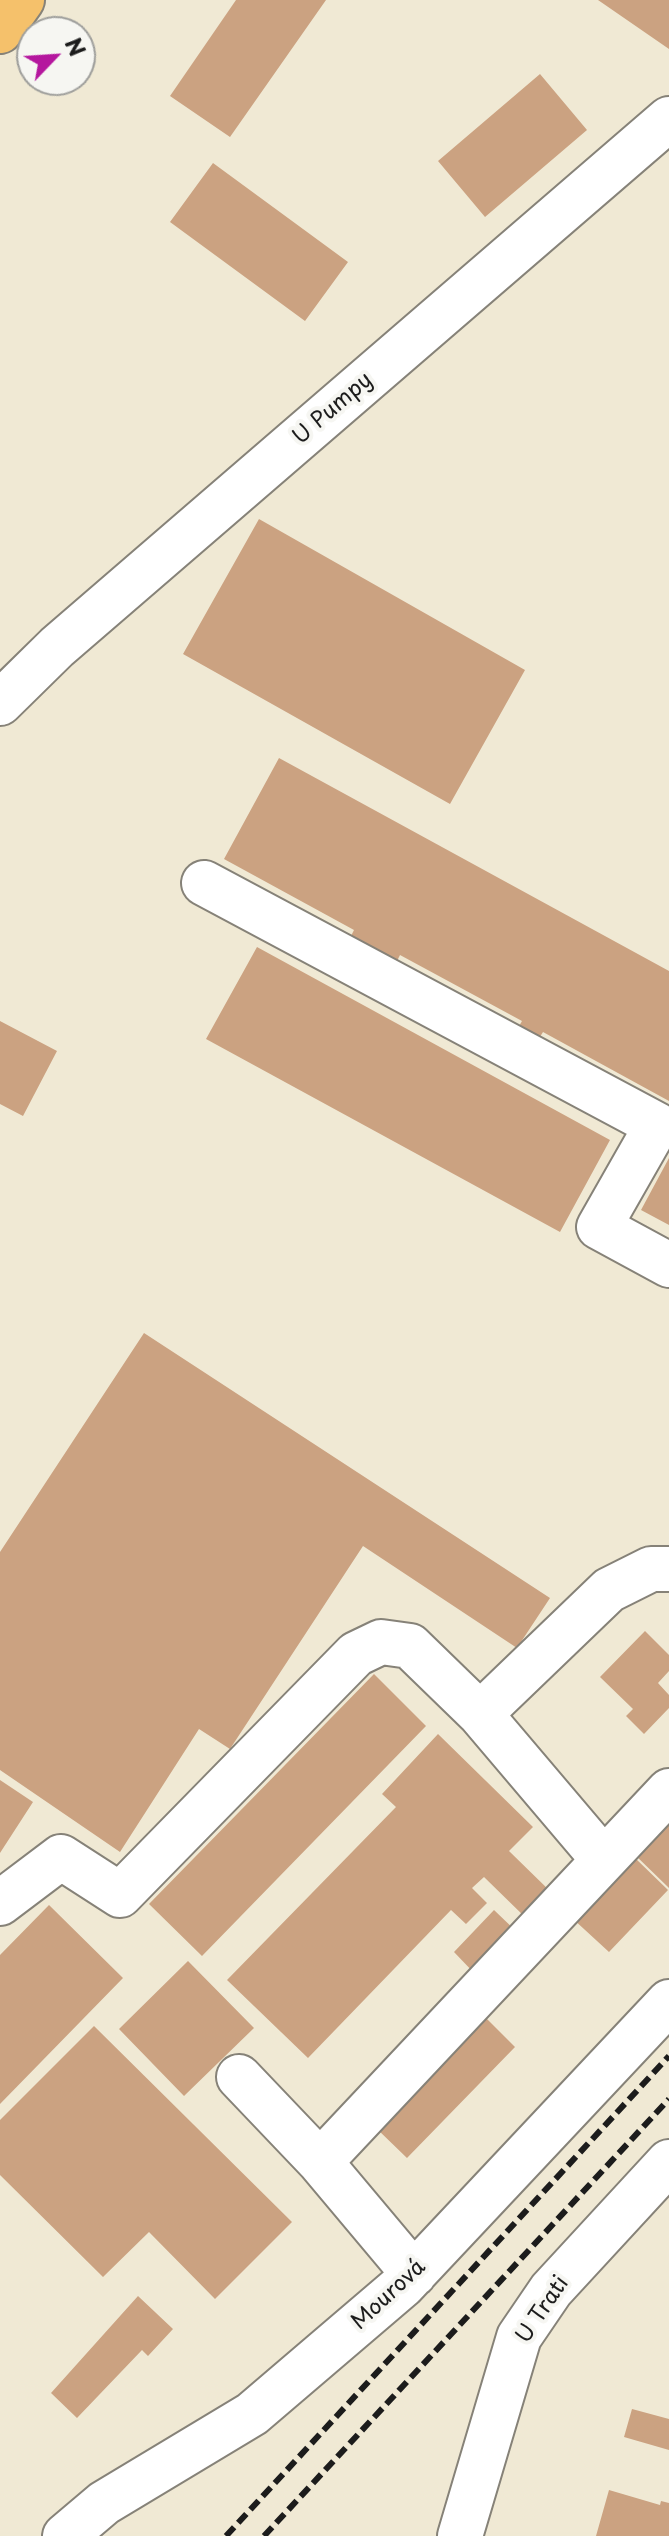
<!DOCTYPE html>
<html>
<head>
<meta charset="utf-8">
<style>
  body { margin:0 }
  #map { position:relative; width:669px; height:2536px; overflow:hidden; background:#f0e9d4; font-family:"Playpen Sans",sans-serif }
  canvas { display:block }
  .north { position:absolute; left:16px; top:16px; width:80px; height:80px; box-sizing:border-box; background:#f6f6f2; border:2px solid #9f9f9c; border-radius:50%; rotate:65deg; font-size:22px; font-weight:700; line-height:32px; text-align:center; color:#1c1c1c }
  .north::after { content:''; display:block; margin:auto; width:28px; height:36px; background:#b5179e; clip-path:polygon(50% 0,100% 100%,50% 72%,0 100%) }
</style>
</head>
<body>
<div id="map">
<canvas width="669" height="2536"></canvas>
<div class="north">N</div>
</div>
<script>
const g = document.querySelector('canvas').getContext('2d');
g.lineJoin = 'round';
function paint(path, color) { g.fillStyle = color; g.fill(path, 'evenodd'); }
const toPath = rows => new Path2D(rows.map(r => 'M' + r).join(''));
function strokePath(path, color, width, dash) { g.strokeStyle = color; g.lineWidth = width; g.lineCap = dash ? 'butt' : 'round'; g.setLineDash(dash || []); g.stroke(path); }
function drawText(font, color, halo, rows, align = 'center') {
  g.font = font + ' "Playpen Sans",sans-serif'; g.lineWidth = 8; g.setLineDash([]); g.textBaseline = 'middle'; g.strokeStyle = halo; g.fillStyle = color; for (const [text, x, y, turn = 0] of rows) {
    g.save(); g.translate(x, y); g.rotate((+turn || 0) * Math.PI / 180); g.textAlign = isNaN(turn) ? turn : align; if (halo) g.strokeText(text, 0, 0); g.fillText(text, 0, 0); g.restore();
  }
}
const building = toPath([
  [236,0,326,0,230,137,170,96],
  [598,0,669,0,669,49],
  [540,74,587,130,485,217,438,161],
  [213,163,348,262,305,321,170,222],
  [259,519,525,670,450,804,183,654],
  [279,758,669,971,669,1101,543,1032,533,1048,513,1037,522,1021,400,955,392,971,346,946,354,930,224,859],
  [257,947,610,1140,560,1232,206,1039],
  [0,1021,57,1051,23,1116,0,1104],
  [669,1158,669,1225,641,1210],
  [144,1333,550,1598,517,1648,363,1546,230,1749,199,1729,120,1852,0,1770,0,1552],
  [645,1631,669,1655,669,1671,658,1683,669,1695,669,1708,644,1734,626,1716,633,1709,600,1677],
  [374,1674,426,1726,202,1956,149,1904],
  [438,1734,533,1827,509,1851,553,1894,528,1920,484,1877,472,1888,487,1903,466,1924,451,1910,308,2058,227,1980,396,1807,382,1794],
  [0,1780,33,1802,0,1853],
  [669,1816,669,1888,633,1853],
  [633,1856,668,1890,609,1952,572,1918],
  [49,1905,123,1978,0,2104,0,1955],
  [494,1910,518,1933,476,1975,454,1952],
  [188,1961,254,2028,184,2096,119,2029],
  [485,2017,515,2047,407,2158,376,2128],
  [94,2026,292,2222,215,2299,149,2232,103,2277,0,2175,0,2120],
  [138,2296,173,2329,148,2356,142,2350,77,2418,51,2393],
  [632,2409,669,2419,669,2450,624,2437],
  [609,2490,660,2505,661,2501,669,2503,669,2536,596,2536]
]);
const minor = toPath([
  [0,703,57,647,669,119],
  [204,883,657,1125,599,1227,669,1265],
  [603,1859,480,1714,609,1590,651,1569,669,1569],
  [0,1903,61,1857,120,1895,356,1654,381,1642,410,1646,480,1714],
  [239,2077,320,2162],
  [414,2274,320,2162,669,1791],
  [65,2536,104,2503,252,2414,403,2285,669,2002],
  [460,2536,519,2337,551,2290,669,2162]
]);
const major = toPath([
  [0,31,22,0]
]);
const rail = toPath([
  [226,2536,669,2056],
  [264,2536,669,2099]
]);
const streetNames = [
  ["U Pumpy",333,409,-41],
  ["Mourová",389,2295,-43],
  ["U Trati",543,2310,-56]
];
paint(building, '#cba281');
strokePath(minor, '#868278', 48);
strokePath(major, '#868278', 48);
strokePath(minor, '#fff', 44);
strokePath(major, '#f5c16b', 44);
strokePath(rail, '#1c1c1c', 6, [12, 6]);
drawText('22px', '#1c1c1c', '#f6f6f2', streetNames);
</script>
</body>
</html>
